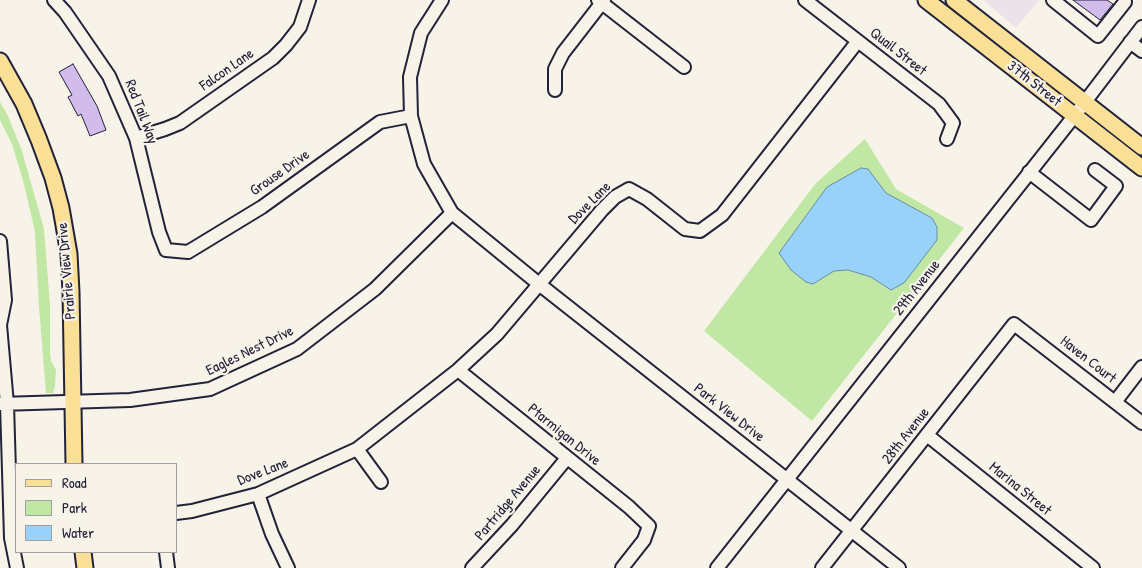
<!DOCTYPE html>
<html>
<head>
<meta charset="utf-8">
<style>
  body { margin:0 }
  #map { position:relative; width:1142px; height:568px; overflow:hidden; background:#f7f3e8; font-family:"Patrick Hand",sans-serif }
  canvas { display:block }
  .legend { position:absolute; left:15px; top:463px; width:162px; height:90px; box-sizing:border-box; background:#f7f3e8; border:1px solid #a29fa3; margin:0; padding:6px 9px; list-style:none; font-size:15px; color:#22223b }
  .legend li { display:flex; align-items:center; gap:10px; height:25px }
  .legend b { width:25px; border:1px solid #a29fa3 }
</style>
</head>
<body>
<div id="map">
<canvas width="1142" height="568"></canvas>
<ul class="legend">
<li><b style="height:6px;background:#fadf96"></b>Road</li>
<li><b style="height:14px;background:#c0e8a4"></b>Park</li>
<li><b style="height:14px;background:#98d2f8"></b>Water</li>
</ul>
</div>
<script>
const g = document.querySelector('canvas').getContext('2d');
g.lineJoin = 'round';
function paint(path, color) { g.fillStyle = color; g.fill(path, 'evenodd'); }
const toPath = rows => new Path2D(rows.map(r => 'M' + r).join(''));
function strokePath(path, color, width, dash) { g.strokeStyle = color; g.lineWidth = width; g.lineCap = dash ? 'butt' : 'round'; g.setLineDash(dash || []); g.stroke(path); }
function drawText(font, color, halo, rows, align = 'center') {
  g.font = font + ' "Patrick Hand",sans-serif'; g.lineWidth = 4.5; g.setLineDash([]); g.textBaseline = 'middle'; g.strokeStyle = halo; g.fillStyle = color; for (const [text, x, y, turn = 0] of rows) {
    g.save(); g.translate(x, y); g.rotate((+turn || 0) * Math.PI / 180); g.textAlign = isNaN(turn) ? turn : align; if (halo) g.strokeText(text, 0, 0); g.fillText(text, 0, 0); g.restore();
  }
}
const built = toPath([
  [983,0,1039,0,1016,28]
]);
const green = toPath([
  [0,102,8,116,22,151,44,229,50,305,50,352,51,361,56,370,55,386,53,393,46,393,39,307,35,232,24,184,12,144,0,120],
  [865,139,896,189,964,228,812,421,704,331,816,183]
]);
const water = toPath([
  [861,168,868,169,886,193,932,218,937,227,937,240,904,283,891,290,871,277,848,270,834,271,813,284,806,282,791,270,779,253,827,187,861,168]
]);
const building = toPath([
  [1073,0,1107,0,1113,4,1100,20,1073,0],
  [73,64,97,106,106,130,90,136,81,114,78,116,68,97,72,95,59,72,73,64]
]);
const minor = toPath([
  [54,0,65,12,109,76,136,138,159,232,166,250,188,252,262,207,380,122,411,116],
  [442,0,421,33,410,77,411,116,424,164,452,213,539,284,899,568],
  [598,0,684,67],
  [805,0,939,104,953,123,947,139],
  [1053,0,1098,36,1125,2],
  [1130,42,1142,51],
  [555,90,555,69,563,53,604,0],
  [136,138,165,129,180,123,273,58,286,45,300,27,309,0],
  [1029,172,1091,220,1116,186,1095,170],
  [0,241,5,300,0,325,7,404,11,538,17,568],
  [458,370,629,507,649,526,644,540,622,568],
  [1115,402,1142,367],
  [0,404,130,400,210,389,297,349,375,289,452,213],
  [927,435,1093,568],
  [357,449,381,482],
  [258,494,272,534,288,568],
  [176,513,192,511,258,494,357,449,458,370,497,334,602,210,615,197,629,189,647,199,685,229,700,231,722,215,858,41],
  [166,552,168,568],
  [472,568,512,525,567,458],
  [717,568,1075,115,1142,27],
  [822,568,1014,324,1142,423]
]);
const major = toPath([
  [926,0,1142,168],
  [954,0,1142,147],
  [0,61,24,104,39,140,53,178,61,208,69,254,71,292,74,464],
  [83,552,85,568]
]);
const streetNames = [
  ["Quail Street",898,52,38],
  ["Falcon Lane",227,70,-35],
  ["37th Street",1034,84,38],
  ["Red Tail Way",141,112,69],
  ["Grouse Drive",280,173,-35],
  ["Dove Lane",590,203,-45],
  ["Prairie View Drive",67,271,-95],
  ["29th Avenue",917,288,-52],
  ["Eagles Nest Drive",250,351,-26],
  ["Haven Court",1088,360,38],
  ["Park View Drive",729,413,38],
  ["Ptarmigan Drive",564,435,39],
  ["28th Avenue",906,436,-52],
  ["Dove Lane",263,472,-21],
  ["Marina Street",1020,489,39],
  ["Partridge Avenue",508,503,-50]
];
paint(built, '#ece2e9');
paint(green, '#c0e8a4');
paint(water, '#98d2f8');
strokePath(water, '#698cac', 1);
paint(building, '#d1bcec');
strokePath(building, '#22223b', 1);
strokePath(minor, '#22223b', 16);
strokePath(major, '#22223b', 19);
strokePath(minor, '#f7f3e8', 12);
strokePath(major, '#fadf96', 15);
drawText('15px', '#22223b', '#f7f3e8', streetNames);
</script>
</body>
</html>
